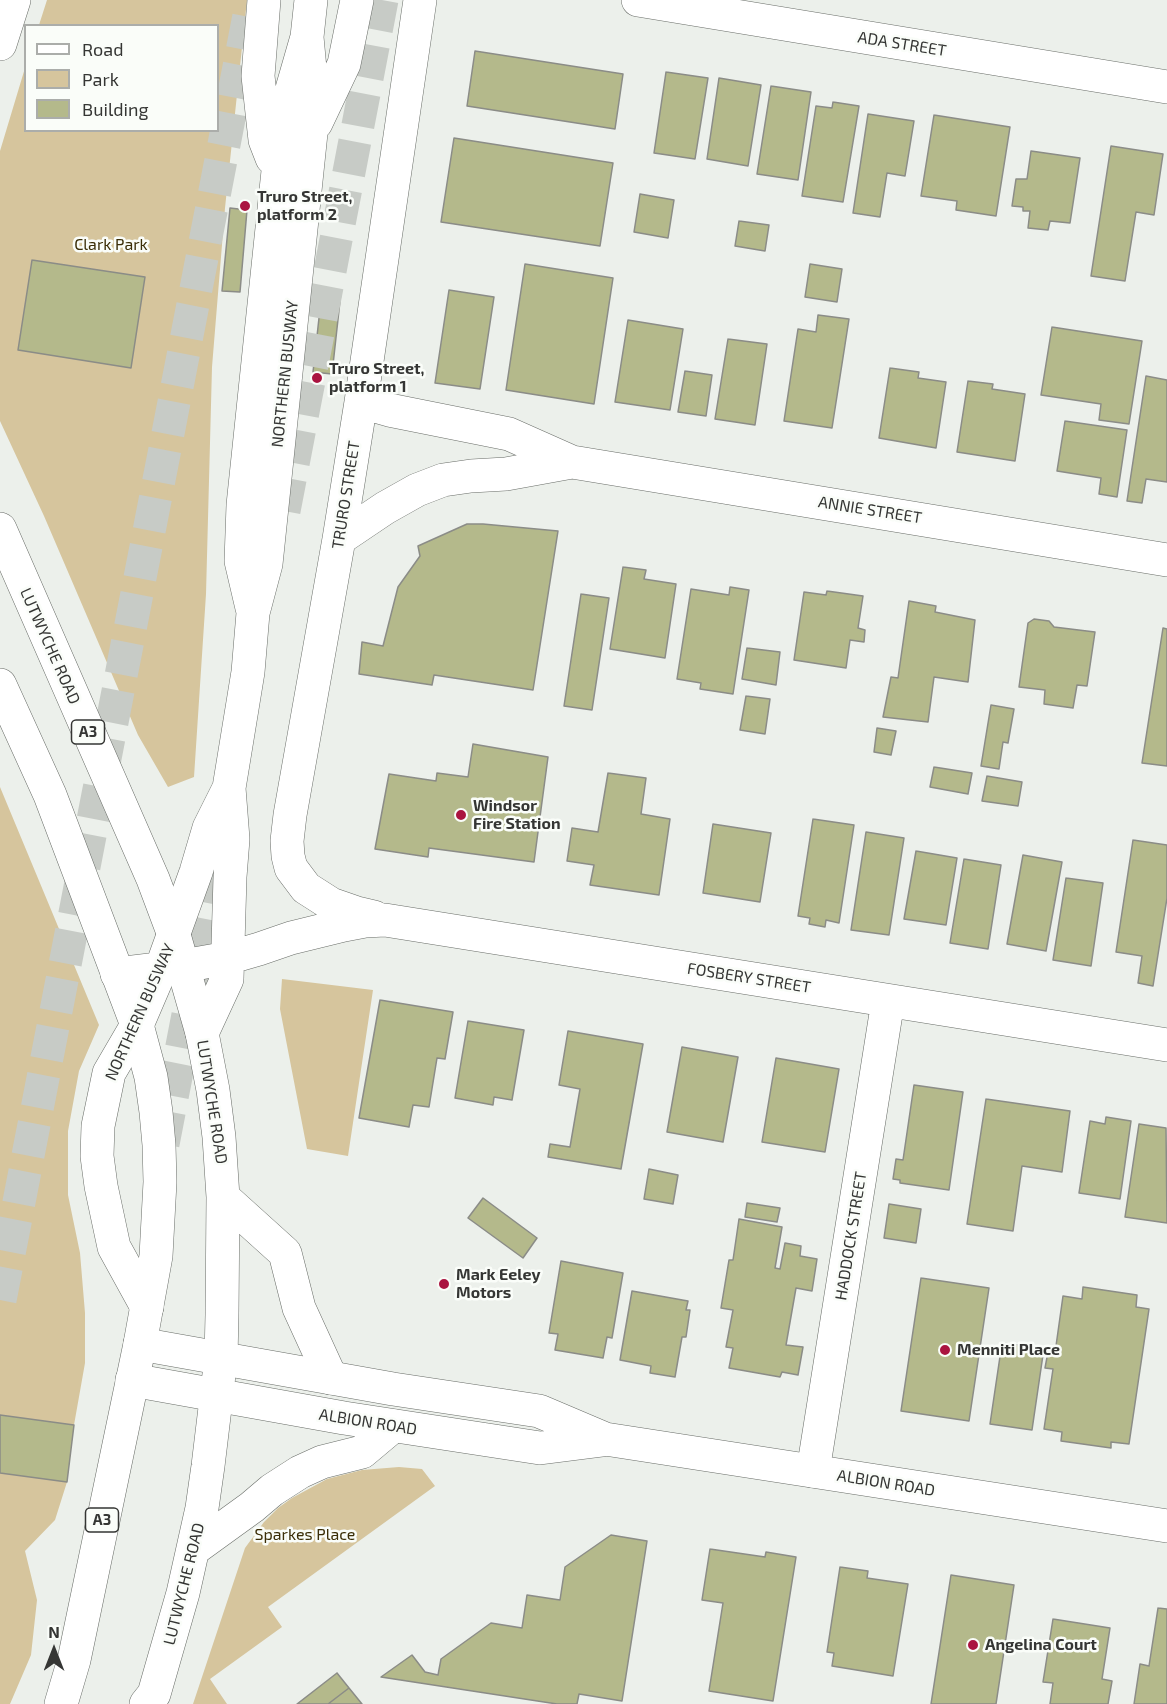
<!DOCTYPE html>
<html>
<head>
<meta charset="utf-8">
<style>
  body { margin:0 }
  #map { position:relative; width:1167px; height:1704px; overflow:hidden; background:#ecf0eb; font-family:"Exo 2",sans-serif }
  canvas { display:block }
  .legend { position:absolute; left:24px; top:24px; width:195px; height:108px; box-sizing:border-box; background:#fafdf9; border:2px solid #abadaa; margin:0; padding:8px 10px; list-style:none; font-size:18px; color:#353634 }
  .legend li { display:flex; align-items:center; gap:12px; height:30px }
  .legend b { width:30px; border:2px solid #abadaa }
  .north { position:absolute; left:24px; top:1620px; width:60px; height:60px; -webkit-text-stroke:4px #fafdf9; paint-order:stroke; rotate:0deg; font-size:16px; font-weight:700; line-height:24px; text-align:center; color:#353634 }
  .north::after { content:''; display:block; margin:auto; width:21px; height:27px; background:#353634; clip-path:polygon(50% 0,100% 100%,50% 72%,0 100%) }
</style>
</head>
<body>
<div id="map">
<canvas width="1167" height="1704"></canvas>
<ul class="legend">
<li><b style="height:8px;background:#fff"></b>Road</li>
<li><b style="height:16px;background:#d6c59d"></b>Park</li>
<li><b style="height:16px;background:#b4b98b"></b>Building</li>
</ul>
<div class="north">N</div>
</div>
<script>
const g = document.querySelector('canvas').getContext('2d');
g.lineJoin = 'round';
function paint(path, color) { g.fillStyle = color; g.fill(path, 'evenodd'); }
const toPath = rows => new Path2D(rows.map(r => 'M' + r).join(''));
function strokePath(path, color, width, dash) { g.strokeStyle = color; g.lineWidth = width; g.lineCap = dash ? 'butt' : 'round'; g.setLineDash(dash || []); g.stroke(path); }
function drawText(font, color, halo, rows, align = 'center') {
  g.font = font + ' "Exo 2",sans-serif'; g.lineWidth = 5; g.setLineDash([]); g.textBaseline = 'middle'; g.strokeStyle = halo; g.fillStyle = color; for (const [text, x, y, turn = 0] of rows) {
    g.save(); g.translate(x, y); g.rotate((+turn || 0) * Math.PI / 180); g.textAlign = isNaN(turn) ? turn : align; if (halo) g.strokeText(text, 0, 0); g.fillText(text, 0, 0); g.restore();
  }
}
const green = toPath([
  [47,0,247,0,225,208,212,367,206,594,194,777,168,787,138,735,44,516,0,421,0,151,25,68,26,130,218,130,218,26,39,25],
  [0,787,99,1025,79,1071,68,1131,68,1195,80,1253,85,1313,85,1363,74,1425,67,1482,55,1520,25,1551,37,1600,31,1655,10,1704,0,1704],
  [282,979,373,990,348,1156,307,1149,280,1009],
  [399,1467,422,1469,435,1486,268,1607,282,1627,210,1679,227,1704,193,1704,245,1548,264,1522,278,1508,292,1498,327,1479,362,1470]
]);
const building = toPath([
  [475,51,623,74,615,129,467,106,475,51],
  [666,72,708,78,695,159,654,153,666,72],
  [719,78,761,85,748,166,707,159,719,78],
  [771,86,811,92,798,180,757,174,771,86],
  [833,102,859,106,843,202,802,196,816,106,832,108,833,102],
  [868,114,914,121,905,176,887,173,880,217,853,213,868,114],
  [934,115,1010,127,996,216,956,210,957,201,921,196,934,115],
  [454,138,613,163,600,246,441,222,454,138],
  [1111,146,1163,154,1154,215,1136,212,1125,281,1091,276,1111,146],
  [1031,151,1080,158,1070,223,1050,221,1048,230,1028,228,1030,211,1023,211,1023,207,1012,206,1016,179,1027,179,1031,151],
  [640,194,674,200,668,238,634,232,640,194],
  [230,208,247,210,240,292,222,291,230,208],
  [739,221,769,225,765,251,735,246,739,221],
  [32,260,145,277,131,368,18,350,32,260],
  [525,264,613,278,594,404,506,390,525,264],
  [810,264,842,269,837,302,805,297,810,264],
  [449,290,494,297,480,389,435,383,449,290],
  [322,291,341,292,332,374,313,372,322,291],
  [818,315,849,319,832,428,784,421,798,329,816,332,818,315],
  [628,320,683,329,670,410,615,402,628,320],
  [1052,327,1142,341,1129,424,1099,420,1101,404,1041,395,1052,327],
  [728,339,767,344,755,425,715,419,728,339],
  [890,368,919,372,918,378,946,382,936,448,879,438,890,368],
  [685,371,712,375,706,416,678,412,685,371],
  [1146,376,1167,380,1167,482,1146,479,1142,503,1127,501,1146,376],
  [968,381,993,384,992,389,1025,394,1015,461,957,452,968,381],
  [1065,421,1127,430,1117,497,1099,494,1101,478,1057,471,1065,421],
  [467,524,483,524,558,531,533,690,434,675,432,685,359,674,362,642,383,646,398,587,420,556,418,546,467,524],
  [623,567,646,570,644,579,676,584,665,658,610,649,623,567],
  [730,587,749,590,733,694,700,689,701,683,677,679,691,589,729,595,730,587],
  [827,591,863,596,858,628,865,630,864,642,850,640,846,668,794,660,804,592,826,595,827,591],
  [581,594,609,598,592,710,564,706,581,594],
  [909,601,936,606,935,612,975,620,968,682,934,677,928,722,883,717,891,677,898,678,909,601],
  [1034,619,1049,621,1054,627,1095,632,1087,686,1077,685,1073,708,1044,704,1045,690,1019,687,1028,623,1034,619],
  [1163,628,1167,629,1167,766,1142,763,1163,628],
  [747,648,780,652,776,685,742,679,747,648],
  [746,696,770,699,765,734,740,730,746,696],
  [991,705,1014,709,1008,743,1003,742,999,769,981,766,991,705],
  [877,728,896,731,891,755,874,752,877,728],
  [473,744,548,757,534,862,429,848,428,857,375,849,389,774,436,781,437,773,468,777,473,744],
  [934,767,972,773,968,794,930,787,934,767],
  [608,773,646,778,641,814,670,819,659,895,590,885,594,865,567,861,572,828,598,832,608,773],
  [987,776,1022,782,1018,806,982,801,987,776],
  [813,819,854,825,839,923,826,920,825,927,809,924,810,918,798,916,813,819],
  [713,824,771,833,760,902,703,893,713,824],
  [866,832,904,838,889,935,851,930,866,832],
  [1133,840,1167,845,1167,898,1153,986,1138,983,1142,956,1116,952,1133,840],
  [916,851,957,858,946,925,904,919,916,851],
  [1023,855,1062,862,1046,951,1007,944,1023,855],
  [964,859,1001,865,988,949,950,943,964,859],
  [1066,878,1103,883,1091,966,1053,960,1066,878],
  [380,1000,453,1012,445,1059,437,1058,429,1107,413,1105,409,1127,359,1118,380,1000],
  [468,1021,524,1030,512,1100,494,1097,493,1105,455,1098,468,1021],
  [568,1031,643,1044,621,1169,548,1157,550,1144,570,1147,580,1089,559,1085,568,1031],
  [682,1047,738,1057,723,1142,667,1132,682,1047],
  [776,1058,839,1069,825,1152,762,1142,776,1058],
  [914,1085,963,1092,949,1190,900,1183,900,1180,893,1179,896,1159,903,1160,914,1085],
  [986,1099,1070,1111,1062,1172,1022,1166,1013,1231,967,1224,986,1099],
  [1106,1117,1131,1121,1120,1199,1079,1193,1090,1121,1105,1124,1106,1117],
  [1139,1124,1166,1128,1167,1223,1125,1217,1139,1124],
  [649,1169,678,1175,673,1204,644,1199,649,1169],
  [483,1198,537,1238,523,1258,468,1218,483,1198],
  [747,1203,780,1208,777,1222,745,1217,747,1203],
  [889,1204,921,1209,916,1243,884,1238,889,1204],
  [739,1219,782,1227,775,1268,780,1269,785,1243,801,1246,800,1256,817,1259,812,1291,796,1288,786,1345,803,1347,798,1375,782,1372,780,1377,729,1368,733,1348,726,1347,733,1310,721,1308,729,1260,733,1260,739,1219],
  [561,1261,623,1273,612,1338,607,1337,603,1358,555,1350,558,1334,549,1333,561,1261],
  [921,1278,989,1288,969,1421,901,1411,921,1278],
  [1083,1287,1137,1295,1136,1307,1149,1309,1129,1444,1111,1442,1111,1448,1061,1441,1062,1432,1044,1429,1053,1369,1045,1368,1048,1352,1055,1353,1063,1296,1082,1299,1083,1287],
  [632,1291,688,1301,686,1310,690,1310,686,1337,682,1337,675,1377,650,1373,651,1366,620,1360,632,1291],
  [1002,1343,1044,1348,1032,1430,990,1424,1002,1343],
  [0,1415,74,1425,67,1482,0,1473,0,1415],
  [611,1535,647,1541,622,1701,579,1694,577,1704,557,1704,381,1677,412,1655,425,1672,438,1675,441,1659,491,1623,522,1628,527,1595,560,1600,565,1567,611,1535],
  [710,1549,765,1557,766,1552,796,1557,773,1701,709,1691,723,1603,702,1600,710,1549],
  [840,1567,868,1571,867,1578,908,1584,893,1676,832,1666,834,1653,827,1652,840,1567],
  [951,1575,1014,1585,996,1704,931,1704,951,1575],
  [1158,1608,1167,1609,1167,1704,1134,1704,1140,1664,1149,1666,1158,1608],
  [1053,1619,1110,1628,1102,1679,1112,1681,1108,1704,1050,1704,1053,1683,1043,1682,1053,1619],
  [337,1673,349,1688,328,1704,297,1704,337,1673],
  [349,1688,362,1704,328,1704,349,1688]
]);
const highwayTunnel = toPath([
  [284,511,382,0],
  [163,1144,222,839],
  [0,1300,252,0]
]);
const minor = toPath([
  [264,0,258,76,265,140,272,158],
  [638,0,1167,87],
  [316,123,344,64,357,0],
  [361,402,389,410,509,434,572,462,1167,560],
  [339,539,385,508,417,490,443,480,471,476,506,474,572,462],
  [252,608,241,561,243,505,282,133,288,103,307,37,311,0],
  [374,917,357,913,331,904,306,888,291,868,288,856,287,841,290,815,339,539,361,402,420,0],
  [117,974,183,966,228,958,259,949,291,938,344,925,365,921,385,920,1167,1045],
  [202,1033,227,979,230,877,233,839,229,788,248,672,253,613,266,564,311,133,313,101,307,37],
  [147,1307,114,1247,101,1186,97,1156,98,1126,109,1073,137,1025,161,969,196,872,209,828,229,788],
  [813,1471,888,1001]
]);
const major = toPath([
  [140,1344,393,1389,539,1411,605,1439,1167,1526],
  [132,1380,344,1418,540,1448,603,1440]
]);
const highway = toPath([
  [0,44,14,0],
  [0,529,153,879,174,935,202,1033,213,1090,219,1137,223,1197,222,1315,221,1358,208,1466,202,1508,183,1593,154,1694,146,1704],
  [0,685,50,795,137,1025,151,1077,156,1112,159,1145,160,1182,156,1256,140,1344,74,1660,61,1704],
  [223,1197,285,1253,299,1308,331,1378],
  [194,1549,252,1507,272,1490,300,1472,322,1462,362,1452,393,1426]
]);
const markers = [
  [245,206,6,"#aa1440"],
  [317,378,6,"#aa1440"],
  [461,815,6,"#aa1440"],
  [444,1284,6,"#aa1440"],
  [945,1350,6,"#aa1440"],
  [973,1645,6,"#aa1440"]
];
const shields = [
  [88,732,33],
  [102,1520,33]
];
const shieldNames = [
  ["A3",88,732],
  ["A3",102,1520]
];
const streetNames = [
  ["ADA STREET",902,44,9],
  ["NORTHERN BUSWAY",285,374,-84],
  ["TRURO STREET",346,495,-81],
  ["ANNIE STREET",870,510,9],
  ["LUTWYCHE ROAD",50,646,66],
  ["FOSBERY STREET",749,978,9],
  ["NORTHERN BUSWAY",140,1012,-66],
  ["LUTWYCHE ROAD",212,1102,81],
  ["HADDOCK STREET",851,1236,-81],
  ["ALBION ROAD",368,1422,9],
  ["ALBION ROAD",886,1483,9],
  ["LUTWYCHE ROAD",184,1584,-76]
];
const poiNames = [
  ["Truro Street,",257,197],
  ["platform 2",257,215],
  ["Truro Street,",329,369],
  ["platform 1",329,387],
  ["Windsor",473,806],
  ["Fire Station",473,824],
  ["Mark Eeley",456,1275],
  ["Motors",456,1293],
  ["Menniti Place",957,1350],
  ["Angelina Court",985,1645]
];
const parkNames = [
  ["Clark Park",111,245],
  ["Sparkes Place",305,1535]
];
paint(green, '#d6c59d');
paint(building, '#b4b98b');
strokePath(building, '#8b8c87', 1.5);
strokePath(highwayTunnel, '#c7cbc6', 33, [33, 16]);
strokePath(minor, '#696d68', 34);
strokePath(major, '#696d68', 34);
strokePath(highway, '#696d68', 34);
strokePath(minor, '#fff', 33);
strokePath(major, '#fff', 33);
strokePath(highway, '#fff', 33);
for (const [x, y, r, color] of markers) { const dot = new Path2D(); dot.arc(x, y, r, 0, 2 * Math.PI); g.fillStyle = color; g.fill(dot); strokePath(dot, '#fafdf9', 2); }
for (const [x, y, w] of shields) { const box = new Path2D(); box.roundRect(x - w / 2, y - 12, w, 24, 4.5); g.fillStyle = '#fafdf9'; g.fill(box); strokePath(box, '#353634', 1.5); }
drawText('bold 15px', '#353634', null, shieldNames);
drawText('16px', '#353634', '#fafdf9', streetNames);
drawText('bold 16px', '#353634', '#fafdf9', poiNames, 'left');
drawText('16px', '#3b2e07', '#fafdf9', parkNames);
</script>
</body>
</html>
